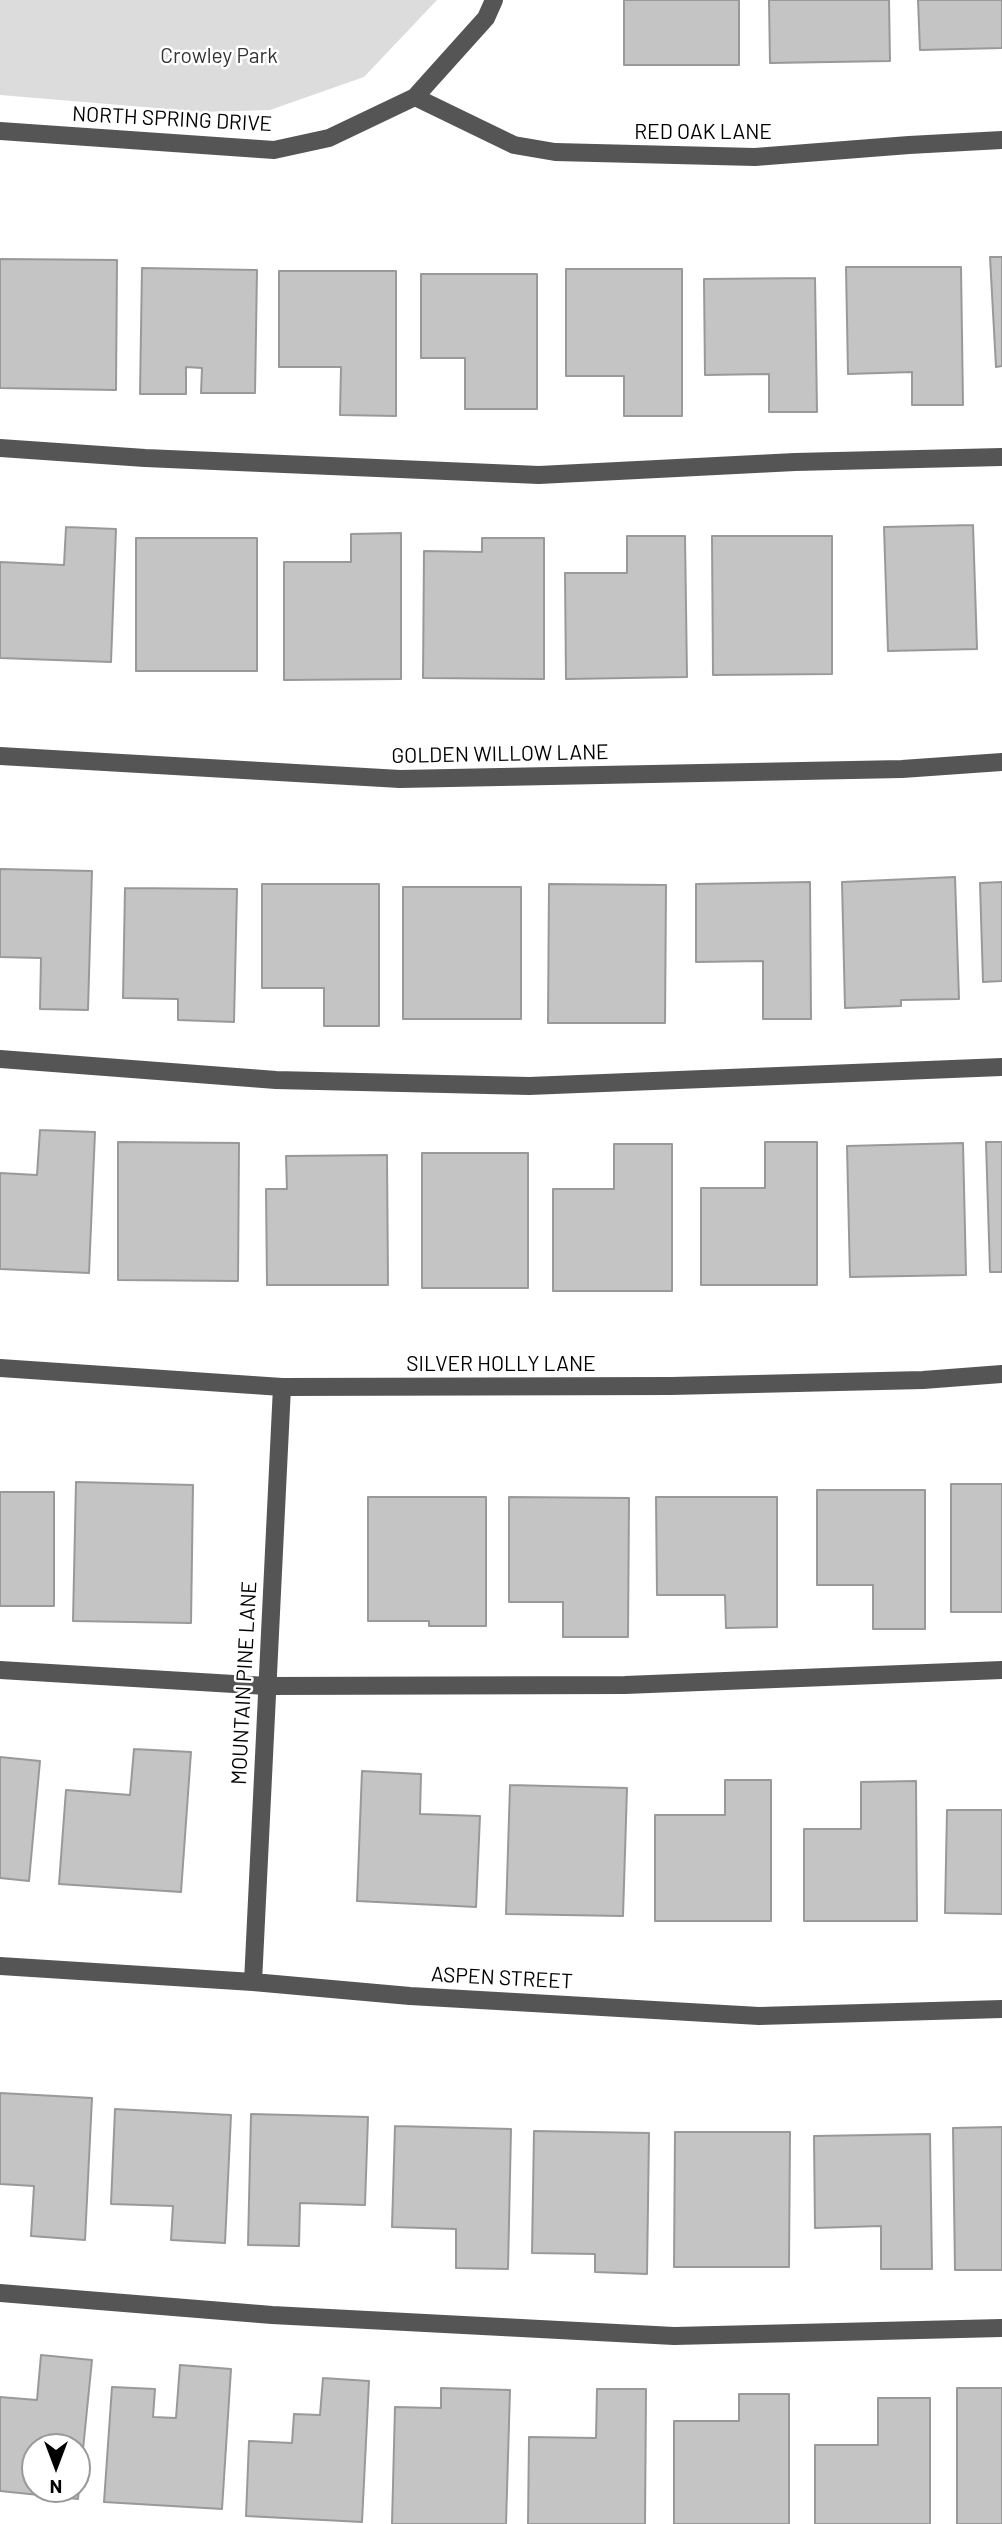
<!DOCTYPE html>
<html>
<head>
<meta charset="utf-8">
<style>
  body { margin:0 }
  #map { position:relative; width:1002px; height:2524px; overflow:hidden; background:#fff; font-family:Barlow,sans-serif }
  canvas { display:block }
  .north { position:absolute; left:21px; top:2433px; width:70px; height:70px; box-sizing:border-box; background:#fff; border:2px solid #999; border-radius:50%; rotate:180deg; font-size:19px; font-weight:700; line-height:28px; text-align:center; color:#000 }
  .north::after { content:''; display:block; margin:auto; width:24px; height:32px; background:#000; clip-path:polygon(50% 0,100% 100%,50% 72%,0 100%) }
</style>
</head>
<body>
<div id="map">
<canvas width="1002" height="2524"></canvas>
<div class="north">N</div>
</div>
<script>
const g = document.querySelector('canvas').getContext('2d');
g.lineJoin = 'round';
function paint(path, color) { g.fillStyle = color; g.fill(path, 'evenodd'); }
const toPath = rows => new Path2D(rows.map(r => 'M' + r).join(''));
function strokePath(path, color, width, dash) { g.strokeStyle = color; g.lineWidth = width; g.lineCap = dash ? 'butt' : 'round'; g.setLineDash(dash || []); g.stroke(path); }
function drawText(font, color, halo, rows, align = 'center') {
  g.font = font + ' Barlow,sans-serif'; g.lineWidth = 5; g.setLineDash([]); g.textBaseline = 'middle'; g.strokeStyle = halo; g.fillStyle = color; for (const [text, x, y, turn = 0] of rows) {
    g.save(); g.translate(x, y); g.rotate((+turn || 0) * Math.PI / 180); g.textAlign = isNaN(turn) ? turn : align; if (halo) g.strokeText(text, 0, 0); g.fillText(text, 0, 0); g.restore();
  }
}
const green = toPath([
  [0,0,437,0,364,77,270,110,203,112,0,95]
]);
const building = toPath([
  [624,0,739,0,739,65,624,65,624,0],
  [769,0,889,0,890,61,770,63,769,0],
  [918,0,1002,0,1002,48,920,50,918,0],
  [990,257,1002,257,1002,366,996,367,990,257],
  [0,259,117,260,116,390,0,388,0,259],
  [846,267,961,267,963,405,912,405,912,372,848,374,846,267],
  [142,268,257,270,255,393,201,393,202,368,186,367,186,394,140,394,142,268],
  [566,269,682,269,682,416,624,416,624,376,566,376,566,269],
  [279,271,396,271,396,416,340,415,341,367,279,367,279,271],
  [421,274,537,274,537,409,465,409,465,358,421,358,421,274],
  [815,278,817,412,769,412,769,374,705,375,704,279,815,278],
  [973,525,977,649,888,651,884,527,973,525],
  [66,527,116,529,111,662,0,658,0,562,64,565,66,527],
  [401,533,401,679,284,680,284,562,351,562,351,534,401,533],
  [627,536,685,536,687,677,566,679,565,573,627,573,627,536],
  [712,536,832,536,832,674,713,675,712,536],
  [136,538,257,538,257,671,136,671,136,538],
  [482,538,544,538,544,679,423,678,424,551,482,552,482,538],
  [0,869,92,871,88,1010,40,1009,41,958,0,957,0,869],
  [955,877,959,999,901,1000,901,1006,845,1008,842,882,955,877],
  [810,882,811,1019,763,1019,763,961,696,962,696,884,810,882],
  [1002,882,1002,981,983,982,980,883,1002,882],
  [262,884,379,884,379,1026,324,1026,324,988,262,988,262,884],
  [549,884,666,885,665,1023,548,1023,549,884],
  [403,887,521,887,521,1019,403,1019,403,887],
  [125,888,237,889,234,1022,178,1020,178,999,123,998,125,888],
  [40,1130,95,1132,89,1273,0,1269,0,1173,37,1175,40,1130],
  [118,1142,239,1143,238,1281,118,1280,118,1142],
  [765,1142,817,1142,817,1285,701,1285,701,1188,765,1188,765,1142],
  [986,1142,1002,1142,1002,1272,990,1272,986,1142],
  [963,1143,966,1275,850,1277,847,1146,963,1143],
  [614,1144,672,1144,672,1291,553,1291,553,1189,614,1189,614,1144],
  [422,1153,528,1153,528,1288,422,1288,422,1153],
  [387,1155,388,1285,267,1285,266,1189,287,1189,286,1156,387,1155],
  [76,1482,193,1485,191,1623,73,1621,76,1482],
  [951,1484,1002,1484,1002,1612,951,1612,951,1484],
  [817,1490,925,1490,925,1629,873,1629,873,1585,817,1585,817,1490],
  [0,1492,54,1492,54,1606,0,1606,0,1492],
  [368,1497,486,1497,486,1626,429,1626,429,1621,368,1621,368,1497],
  [509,1497,629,1498,628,1637,563,1637,563,1602,509,1602,509,1497],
  [656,1497,777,1497,777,1627,726,1628,725,1595,657,1595,656,1497],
  [134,1749,191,1752,181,1892,59,1884,66,1790,130,1795,134,1749],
  [0,1757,40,1761,29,1881,0,1878,0,1757],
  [362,1771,421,1774,420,1814,480,1816,476,1907,357,1901,362,1771],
  [725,1780,771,1780,771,1921,655,1921,655,1815,725,1815,725,1780],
  [916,1781,917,1921,804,1921,804,1829,861,1829,861,1782,916,1781],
  [510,1785,627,1788,623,1916,506,1914,510,1785],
  [947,1810,1002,1810,1002,1914,945,1913,947,1810],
  [0,2093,92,2098,85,2240,31,2236,34,2186,0,2184,0,2093],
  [115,2109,231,2115,225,2243,171,2240,173,2206,111,2204,115,2109],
  [251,2114,368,2117,365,2205,300,2203,299,2246,248,2245,251,2114],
  [395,2126,511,2129,508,2269,456,2268,456,2229,392,2227,395,2126],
  [1002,2127,1002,2270,955,2270,953,2128,1002,2127],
  [534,2131,649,2133,647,2274,595,2272,595,2254,532,2253,534,2131],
  [675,2132,790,2132,789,2267,674,2267,675,2132],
  [930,2134,932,2269,881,2269,881,2226,815,2228,814,2136,930,2134],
  [41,2355,92,2360,78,2499,0,2491,0,2397,37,2400,41,2355],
  [35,2447,77,2447,77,2489,35,2489,35,2447],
  [180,2365,231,2369,222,2509,104,2502,112,2387,155,2389,153,2417,176,2418,180,2365],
  [323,2378,369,2381,362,2522,246,2516,249,2441,292,2443,294,2414,320,2415,323,2378],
  [441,2388,510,2390,506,2524,392,2524,395,2407,441,2408,441,2388],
  [957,2388,1002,2388,1002,2524,957,2524,957,2388],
  [597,2389,646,2389,645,2524,528,2524,529,2437,596,2438,597,2389],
  [739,2394,789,2394,789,2524,674,2524,674,2421,739,2421,739,2394],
  [878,2398,930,2398,930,2524,815,2524,815,2445,878,2445,878,2398]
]);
const minor = toPath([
  [415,97,514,145,555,152,755,157,909,145,1002,140],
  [0,131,274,150,329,138,415,97,486,18,494,0],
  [0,448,145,458,539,475,795,462,1002,457],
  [0,756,400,779,902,769,1002,762],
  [0,1059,276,1080,529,1086,1002,1067],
  [0,1368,282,1387,671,1386,923,1380,1002,1374],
  [0,1670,267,1686,625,1685,1002,1670],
  [0,1966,253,1982,410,1996,759,2016,1002,2009],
  [253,1982,282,1387],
  [0,2293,272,2315,674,2336,1002,2328]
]);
const parkNames = [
  ["Crowley Park",219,56]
];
const streetNames = [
  ["NORTH SPRING DRIVE",172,119,3],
  ["RED OAK LANE",703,132],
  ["GOLDEN WILLOW LANE",500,754,-1],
  ["SILVER HOLLY LANE",501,1364],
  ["MOUNTAIN PINE LANE",244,1683,-87],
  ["ASPEN STREET",502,1978,3]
];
paint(green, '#dcdcdc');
paint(building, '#c4c4c4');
strokePath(building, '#999', 2);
strokePath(minor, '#555', 18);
drawText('21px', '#333', '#fff', parkNames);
drawText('21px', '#000', '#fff', streetNames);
</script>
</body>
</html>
